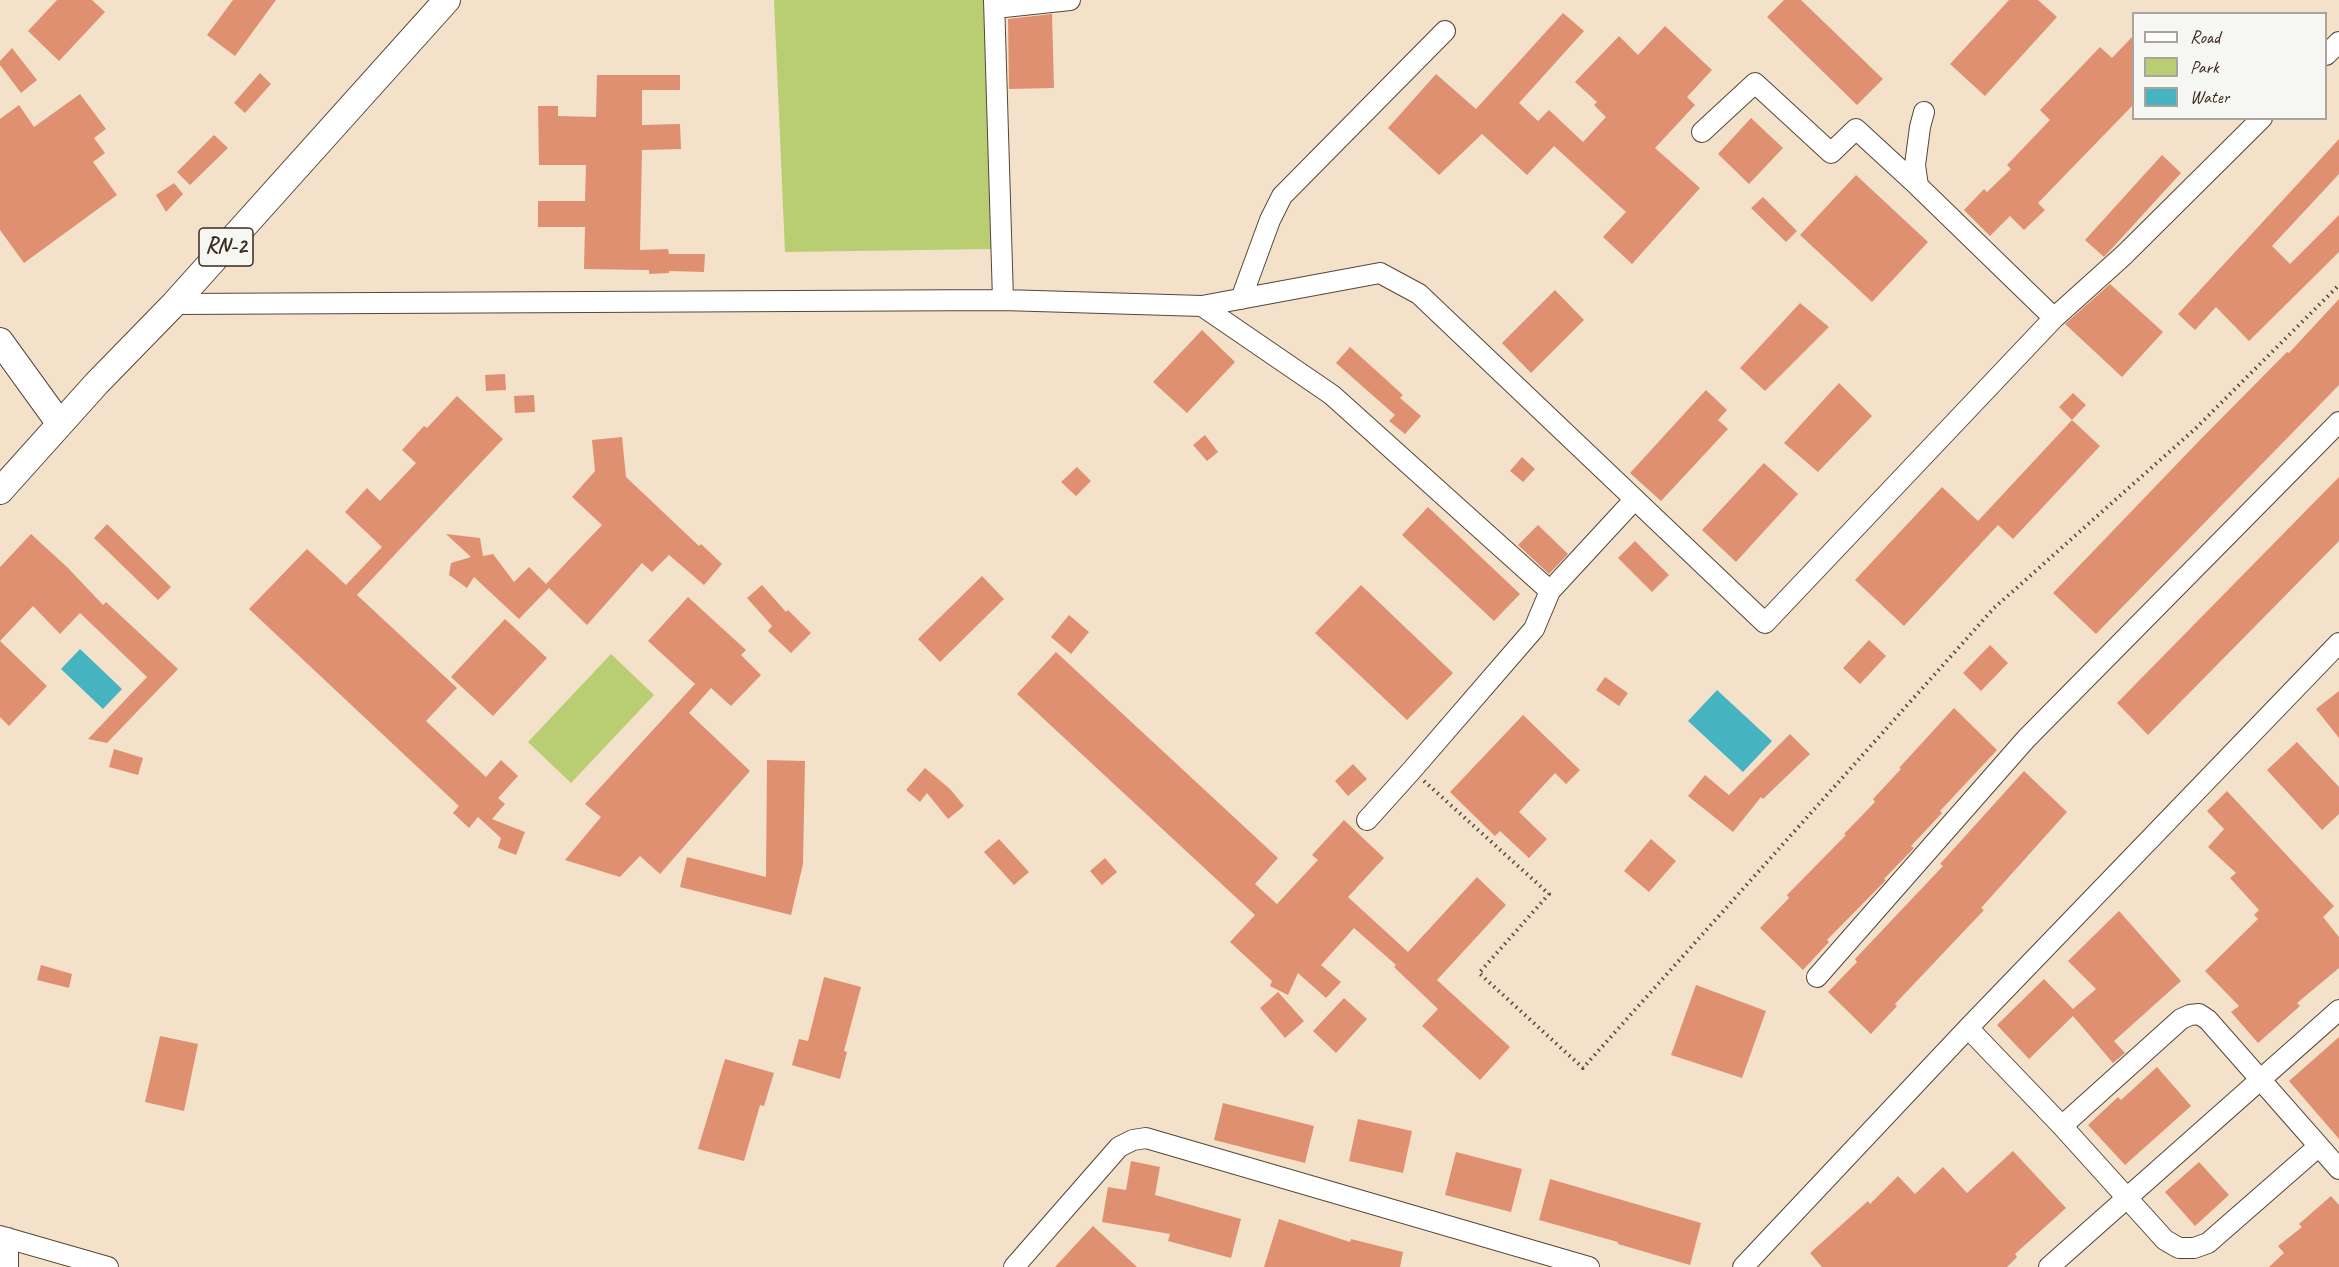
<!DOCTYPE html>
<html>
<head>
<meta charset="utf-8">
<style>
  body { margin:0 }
  #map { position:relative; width:2339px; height:1267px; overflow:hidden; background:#f3e2c9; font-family:Caveat,sans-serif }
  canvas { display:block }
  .legend { position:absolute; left:2132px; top:12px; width:195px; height:108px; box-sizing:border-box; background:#f6f6f2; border:2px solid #aba49d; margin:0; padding:8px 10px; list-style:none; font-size:18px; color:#3b2a1e }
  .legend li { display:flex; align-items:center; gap:12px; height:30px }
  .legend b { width:30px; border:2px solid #aba49d }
</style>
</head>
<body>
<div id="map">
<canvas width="2339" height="1267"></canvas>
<ul class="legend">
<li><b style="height:8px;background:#fff"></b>Road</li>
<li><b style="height:16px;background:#b9ce72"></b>Park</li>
<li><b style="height:16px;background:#46b4c0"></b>Water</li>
</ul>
</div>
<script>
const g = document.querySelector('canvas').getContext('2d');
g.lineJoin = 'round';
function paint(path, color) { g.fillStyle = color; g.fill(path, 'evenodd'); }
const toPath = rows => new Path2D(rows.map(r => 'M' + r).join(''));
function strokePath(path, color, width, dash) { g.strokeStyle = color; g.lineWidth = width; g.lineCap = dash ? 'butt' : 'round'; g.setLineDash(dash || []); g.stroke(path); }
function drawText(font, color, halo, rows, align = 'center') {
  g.font = font + ' Caveat,sans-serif'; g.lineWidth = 6; g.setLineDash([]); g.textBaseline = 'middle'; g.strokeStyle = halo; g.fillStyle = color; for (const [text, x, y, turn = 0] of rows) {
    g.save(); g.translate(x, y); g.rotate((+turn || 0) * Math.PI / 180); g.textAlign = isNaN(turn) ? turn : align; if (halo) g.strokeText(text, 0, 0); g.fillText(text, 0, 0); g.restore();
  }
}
const green = toPath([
  [774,0,985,0,994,249,785,252],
  [611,654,654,695,571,783,528,742]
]);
const water = toPath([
  [80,649,122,689,103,709,61,669],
  [1717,690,1772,741,1743,772,1688,721]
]);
const building = toPath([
  [57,0,92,0,105,12,59,61,28,31],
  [233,0,276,0,235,56,207,35],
  [1784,0,1801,0,1883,79,1857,105,1767,17],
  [2009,0,2038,0,2057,17,1985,96,1950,64],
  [1563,13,1584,31,1519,103,1538,121,1549,110,1583,142,1606,117,1594,105,1597,102,1575,82,1619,36,1638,55,1665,26,1712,70,1687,97,1695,105,1655,148,1700,188,1632,264,1603,237,1626,212,1554,146,1527,175,1482,134,1439,175,1388,128,1436,74,1476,109],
  [1052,14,1054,88,1009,89,1008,19],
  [2133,36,2133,105,2038,203,2045,210,2024,230,2010,216,1990,236,1964,210,1984,189,1987,192,2011,169,2007,165,2050,120,2040,110,2100,47,2112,58],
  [12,48,37,80,21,93,0,65,0,61],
  [260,73,271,84,245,113,234,103],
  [597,75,680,75,680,90,642,90,642,125,680,124,681,149,642,150,640,250,668,249,669,254,705,254,704,272,669,271,669,273,649,274,649,270,584,269,585,227,538,227,538,201,585,201,586,165,539,165,538,106,558,106,558,116,596,117],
  [80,94,106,129,94,138,105,153,93,162,117,195,24,263,0,230,0,119,19,105,34,127],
  [1751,118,1783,148,1749,184,1718,154],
  [214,135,228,148,190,185,177,172],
  [2339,139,2339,174,2272,246,2290,264,2339,215,2339,252,2249,341,2216,307,2195,330,2178,314],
  [2162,155,2181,173,2104,257,2085,240],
  [1856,175,1928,242,1872,302,1800,235],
  [174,183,183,194,166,212,156,195],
  [1763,197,1797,231,1786,242,1751,208],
  [2110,284,2163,332,2122,377,2065,324],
  [1555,290,1584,320,1531,373,1502,343],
  [2339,299,2339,385,2096,634,2053,593,2199,441,2287,352,2289,353],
  [1800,303,1829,327,1765,391,1740,368],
  [1202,330,1235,362,1187,413,1153,382],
  [1350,347,1403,395,1400,398,1421,416,1405,434,1389,421,1395,415,1336,363],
  [505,374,506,390,486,391,485,375],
  [1839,383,1872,416,1818,472,1784,443],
  [1706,390,1727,410,1718,420,1728,429,1661,501,1630,473],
  [2073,393,2086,405,2072,420,2059,407],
  [534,395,535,412,515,413,514,396],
  [457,396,503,439,357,595,457,688,426,721,486,777,501,760,518,776,498,798,505,804,492,819,525,832,516,855,498,848,501,838,478,817,469,828,453,813,459,806,249,609,307,549,346,585,382,547,345,512,367,488,380,501,416,463,402,450,424,426,427,428],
  [2072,420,2100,446,2013,539,1998,525,1904,626,1855,580,1942,487,1978,521],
  [1205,435,1218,452,1207,461,1193,445],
  [622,437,626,477,699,546,701,544,722,564,704,585,669,555,652,572,642,563,587,625,549,588,519,619,474,577,467,588,449,575,451,563,471,557,446,534,480,538,483,556,493,554,514,582,529,567,546,584,602,525,572,497,595,471,592,440],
  [1522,457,1535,469,1523,482,1510,471],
  [1764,463,1798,494,1736,562,1702,530],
  [1077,467,1091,481,1076,496,1061,482],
  [2339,477,2339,541,2148,735,2117,703],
  [1428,507,1520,594,1494,621,1402,535],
  [107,524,171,587,158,600,94,538],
  [1538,525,1568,554,1549,574,1518,545],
  [31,534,68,568,103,605,106,602,178,669,107,743,88,739,147,677,80,613,60,634,33,606,0,641,47,686,9,726,0,717,0,567],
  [1635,541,1669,575,1652,592,1618,558],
  [982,576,1004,599,940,662,918,639],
  [762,585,786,612,788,610,811,633,791,653,768,631,772,626,747,598],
  [1361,585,1453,673,1407,720,1315,633],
  [688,597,746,650,741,655,761,675,731,706,711,688,689,713,750,771,660,874,640,856,620,877,565,860,601,817,585,804,695,684,648,641],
  [1069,615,1089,632,1071,654,1051,637],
  [505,619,547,658,493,716,451,677],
  [1869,640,1886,656,1860,684,1843,668],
  [1990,645,2008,663,1981,691,1963,673],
  [1056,652,1278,858,1255,884,1277,904,1318,860,1312,855,1344,820,1384,858,1348,897,1408,952,1477,877,1506,905,1437,980,1510,1047,1480,1080,1422,1026,1438,1009,1394,967,1396,965,1354,928,1321,965,1341,982,1326,998,1298,973,1288,995,1270,986,1272,981,1230,942,1255,915,1017,694],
  [1605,677,1628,693,1619,706,1596,690],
  [2339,691,2339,738,2316,709],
  [1954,708,1997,750,1940,811,1942,813,1911,846,1914,848,1884,879,1886,880,1827,940,1829,942,1803,970,1760,928,1789,898,1787,895,1846,835,1844,834,1875,802,1873,799,1901,769,1899,768],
  [1523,715,1580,770,1566,784,1555,773,1519,812,1547,839,1529,858,1500,831,1495,836,1450,792],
  [1790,734,1810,754,1763,799,1761,797,1733,832,1688,796,1705,775,1729,795],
  [2297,742,2339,787,2339,814,2322,830,2267,770],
  [114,749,143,758,138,775,109,767],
  [767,760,805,761,803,864,791,915,680,887,687,857,766,877],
  [1353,764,1367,779,1348,796,1335,781],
  [925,768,950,789,964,806,948,819,927,793,920,802,906,790],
  [2024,771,2067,812,1981,908,1984,910,1895,1004,1897,1006,1871,1034,1828,992,1857,962,1855,959,1943,866,1940,864],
  [2227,791,2334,906,2323,917,2339,937,2339,968,2297,1003,2300,1006,2258,1043,2231,1012,2239,1006,2205,971,2258,919,2254,915,2259,910,2230,878,2236,873,2208,847,2224,829,2207,811],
  [999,839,1029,872,1014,885,984,852],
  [1651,839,1676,861,1649,892,1624,871],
  [1105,858,1117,872,1102,885,1090,871],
  [2119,911,2181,981,2114,1041,2125,1053,2113,1063,2073,1016,2029,1059,1997,1025,2044,979,2073,1009,2096,989,2068,961],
  [41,965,72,974,69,988,37,980],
  [824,977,861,987,844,1051,847,1052,840,1079,792,1065,799,1039,808,1041],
  [1696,985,1766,1011,1742,1078,1671,1055],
  [1278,992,1304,1021,1285,1038,1260,1008],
  [1344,998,1367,1019,1336,1053,1313,1031],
  [160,1036,198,1044,184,1111,145,1102],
  [2339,1037,2339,1139,2289,1081],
  [725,1059,774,1073,764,1106,760,1105,744,1161,698,1149],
  [2157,1067,2191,1106,2125,1165,2088,1125,2118,1097,2121,1100],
  [1223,1103,1314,1126,1305,1163,1214,1140],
  [1358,1119,1412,1131,1403,1173,1349,1161],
  [2013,1151,2066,1208,2015,1254,2017,1257,2007,1267,1822,1267,1810,1253,1868,1201,1870,1204,1898,1176,1915,1194,1943,1167,1967,1193],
  [1456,1152,1522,1169,1511,1212,1445,1195],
  [1131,1161,1160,1167,1155,1195,1241,1219,1231,1258,1168,1241,1170,1234,1102,1222,1108,1187,1126,1190],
  [2199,1162,2229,1195,2195,1226,2165,1192],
  [1550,1179,1701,1223,1690,1265,1618,1244,1618,1242,1539,1220],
  [2331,1196,2339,1205,2339,1267,2269,1267,2284,1253,2278,1246,2302,1227,2299,1224],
  [1279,1219,1350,1242,1351,1239,1403,1252,1400,1267,1264,1267],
  [1093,1226,1137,1267,1055,1267]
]);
const path = toPath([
  [1424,781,1549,894,1479,973,1583,1068,1994,608,2196,428,2339,285]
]);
const minor = toPath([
  [994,0,1003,300],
  [995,8,1070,0],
  [2326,55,2339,42],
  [1924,112,1920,127,1915,165,1918,186,2054,318],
  [1702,132,1755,83,1831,153,1856,129,1918,186],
  [1241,299,1270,220,1282,196,1445,31],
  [174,304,1003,300,1202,306,1380,273,1419,294,1765,623,2054,318,2124,255,2262,118],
  [1202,306,1332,395,1550,591,1635,499],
  [1367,820,1412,770,1534,629,1550,591],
  [1817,977,2026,739,2339,422],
  [1968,1028,2062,1126,2165,1240,2179,1248,2194,1248,2208,1243,2319,1146],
  [2062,1126,2181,1019,2190,1015,2199,1014,2208,1020,2339,1169],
  [0,1236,108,1267],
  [8,1238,8,1267],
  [1014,1267,1119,1147,1133,1140,1146,1138,1589,1267],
  [1743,1267,1968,1028,2339,643],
  [2049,1267,2339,1010]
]);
const major = toPath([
  [0,341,60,424],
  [0,491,97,383,174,304,447,0]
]);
const shields = [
  [226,247,54]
];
const shieldNames = [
  ["RN-2",226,247]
];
paint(green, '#b9ce72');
paint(water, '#46b4c0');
paint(building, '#de9070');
strokePath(minor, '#574638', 22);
strokePath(major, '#574638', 28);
strokePath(path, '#574638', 4, [1.5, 4.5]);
strokePath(minor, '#fff', 20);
strokePath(major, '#fff', 26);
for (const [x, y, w] of shields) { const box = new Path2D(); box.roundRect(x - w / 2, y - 19, w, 38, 4.5); g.fillStyle = '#f6f6f2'; g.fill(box); strokePath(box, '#3b2a1e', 1.5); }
drawText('bold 22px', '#3b2a1e', null, shieldNames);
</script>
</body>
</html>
